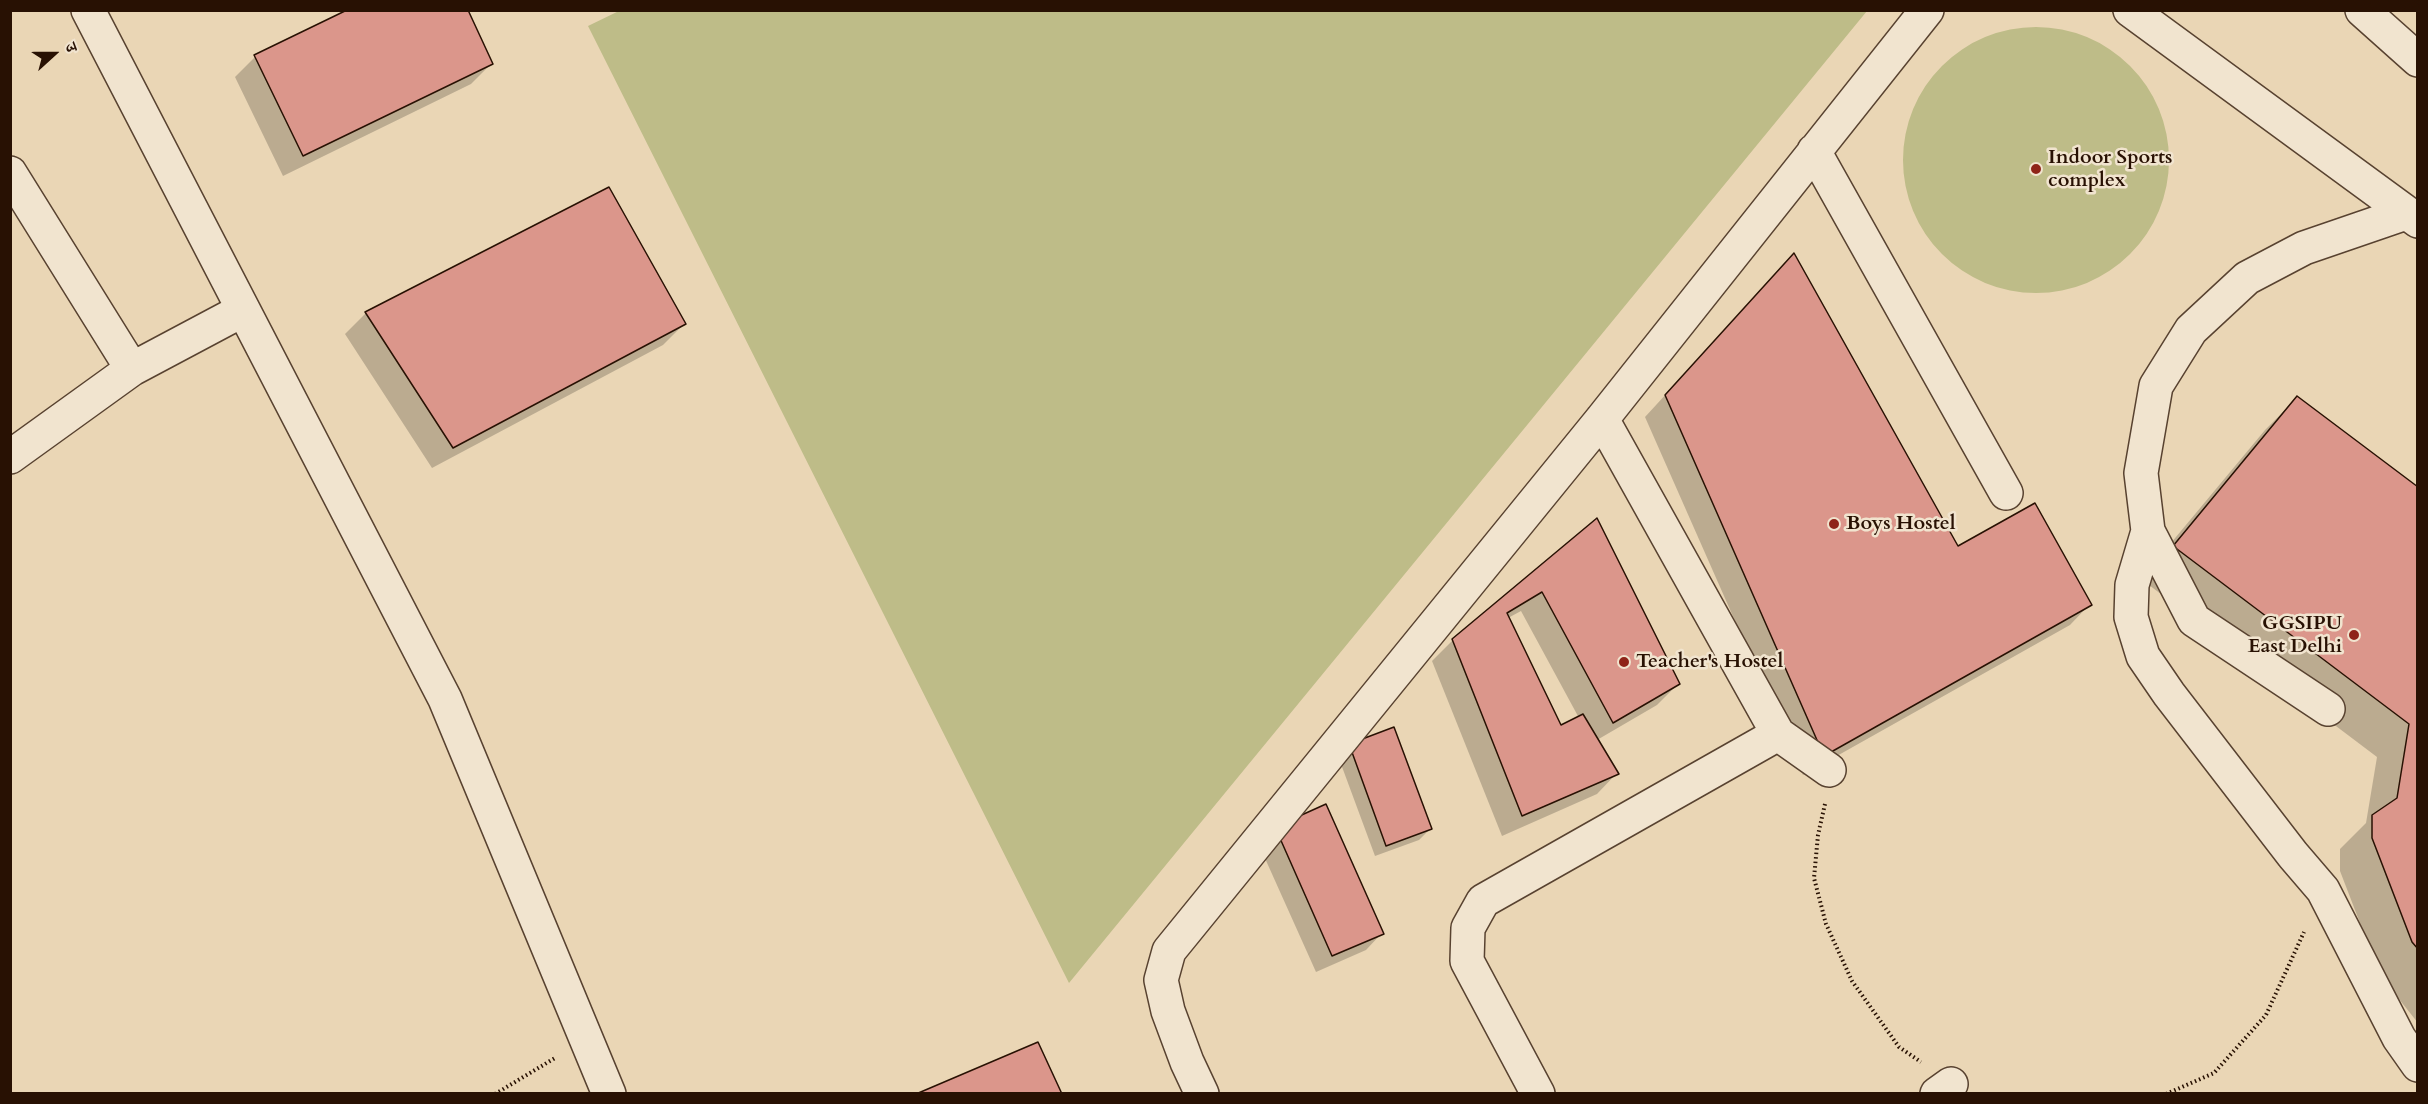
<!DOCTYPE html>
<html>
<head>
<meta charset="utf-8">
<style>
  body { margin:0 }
  #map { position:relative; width:2428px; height:1104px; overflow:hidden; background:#ead6b5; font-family:Cardo,"Noto Serif Devanagari",serif }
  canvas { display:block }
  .frame { position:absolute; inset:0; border:12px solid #281103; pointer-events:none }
  .north { position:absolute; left:24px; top:24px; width:60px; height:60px; -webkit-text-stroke:4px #f1e4cf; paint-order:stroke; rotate:69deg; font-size:16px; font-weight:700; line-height:24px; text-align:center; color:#281103 }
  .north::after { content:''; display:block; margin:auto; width:21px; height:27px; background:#281103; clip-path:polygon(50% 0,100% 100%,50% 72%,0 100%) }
</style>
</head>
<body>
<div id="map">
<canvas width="2428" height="1104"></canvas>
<div class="frame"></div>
<div class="north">उ</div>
</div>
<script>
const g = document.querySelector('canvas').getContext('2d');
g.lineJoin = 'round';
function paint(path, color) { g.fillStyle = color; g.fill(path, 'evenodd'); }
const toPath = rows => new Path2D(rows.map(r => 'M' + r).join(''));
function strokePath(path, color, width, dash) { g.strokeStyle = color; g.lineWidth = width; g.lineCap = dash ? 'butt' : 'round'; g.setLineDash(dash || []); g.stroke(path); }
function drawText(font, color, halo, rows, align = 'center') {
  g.font = font + ' Cardo,serif'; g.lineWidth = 5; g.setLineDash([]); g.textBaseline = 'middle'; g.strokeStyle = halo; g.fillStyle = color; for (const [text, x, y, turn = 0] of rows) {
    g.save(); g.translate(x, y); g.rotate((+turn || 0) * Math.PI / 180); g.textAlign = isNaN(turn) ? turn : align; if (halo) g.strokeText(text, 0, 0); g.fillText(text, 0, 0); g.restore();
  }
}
const green = toPath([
  [621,10,1867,10,1867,11,1069,983,588,26],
  '1903 160a133 133 0 1 1 266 0a133 133 0 1 1-266 0Z'
]);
const shadow = toPath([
  [255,57,492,63,471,84,283,176,235,77],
  [609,189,684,324,663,345,432,468,345,334,366,313],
  [1793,256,1957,548,2090,604,2070,625,1803,775,1645,417],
  [2297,398,2418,489,2418,1023,2380,975,2340,871,2340,849,2366,823,2377,757,2141,579,2265,430],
  [1597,520,1678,684,1657,705,1597,740,1617,773,1597,794,1502,836,1432,661,1453,640],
  [1521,611,1579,718,1560,727,1508,618],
  [1349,745,1430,829,1419,840,1375,856,1338,756],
  [1275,829,1382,933,1366,950,1316,972,1259,845]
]);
const building = toPath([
  [347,10,468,10,493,64,303,156,254,55,347,10],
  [609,187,686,324,453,448,365,312,609,187],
  [1794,253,1958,546,2035,503,2092,605,1824,756,1665,395,1794,253],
  [2297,396,2418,487,2418,949,2412,942,2372,838,2372,815,2397,798,2409,724,2173,546,2297,396],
  [1597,518,1680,684,1613,723,1542,592,1507,613,1561,725,1583,714,1619,774,1522,816,1452,639,1597,518],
  [1394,727,1432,829,1386,846,1349,744,1394,727],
  [1326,804,1384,934,1332,956,1275,827,1326,804],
  [1038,1042,1062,1094,916,1094,1038,1042]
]);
const path = toPath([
  [1825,804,1818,835,1814,878,1826,924,1852,981,1899,1047,1921,1062],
  [495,1094,555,1058],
  [2166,1094,2214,1073,2266,1015,2304,932]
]);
const minor = toPath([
  [88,10,445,699,609,1094],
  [2130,10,2418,221],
  [2362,10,2418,60],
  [1814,151,2006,493],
  [10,173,132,369],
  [1602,419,1778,734,1829,770],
  [10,457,132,369,243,310],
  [2148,531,2132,585,2131,617,2143,656,2169,694,2293,855,2323,890,2399,1038,2418,1065],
  [2328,709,2194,620,2148,531,2141,473,2156,386,2191,330,2247,278,2304,248,2406,213],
  [1202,1094,1187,1062,1168,1011,1161,980,1169,951,1602,419,1927,10],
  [1538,1094,1467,961,1468,928,1483,901,1778,734],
  [1937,1094,1951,1084]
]);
const markers = [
  [2036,169,6,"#8f2418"],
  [1834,524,6,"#8f2418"],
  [2354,635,6,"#8f2418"],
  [1624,662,6,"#8f2418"]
];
const poiNames = [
  ["Indoor Sports",2048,158],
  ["complex",2048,181],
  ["Boys Hostel",1846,524],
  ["GGSIPU",2342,624,"right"],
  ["East Delhi",2342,647,"right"],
  ["Teacher's Hostel",1636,662]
];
paint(green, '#bebc88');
paint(shadow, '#0003');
paint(building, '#db968b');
strokePath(building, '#281103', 1.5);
strokePath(minor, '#584230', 36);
strokePath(path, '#281103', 4, [1.5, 3]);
strokePath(minor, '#f1e4cf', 33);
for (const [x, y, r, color] of markers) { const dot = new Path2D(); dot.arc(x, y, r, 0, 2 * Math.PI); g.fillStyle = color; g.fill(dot); strokePath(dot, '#f1e4cf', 2); }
drawText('bold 20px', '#281103', '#f1e4cf', poiNames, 'left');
</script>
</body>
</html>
